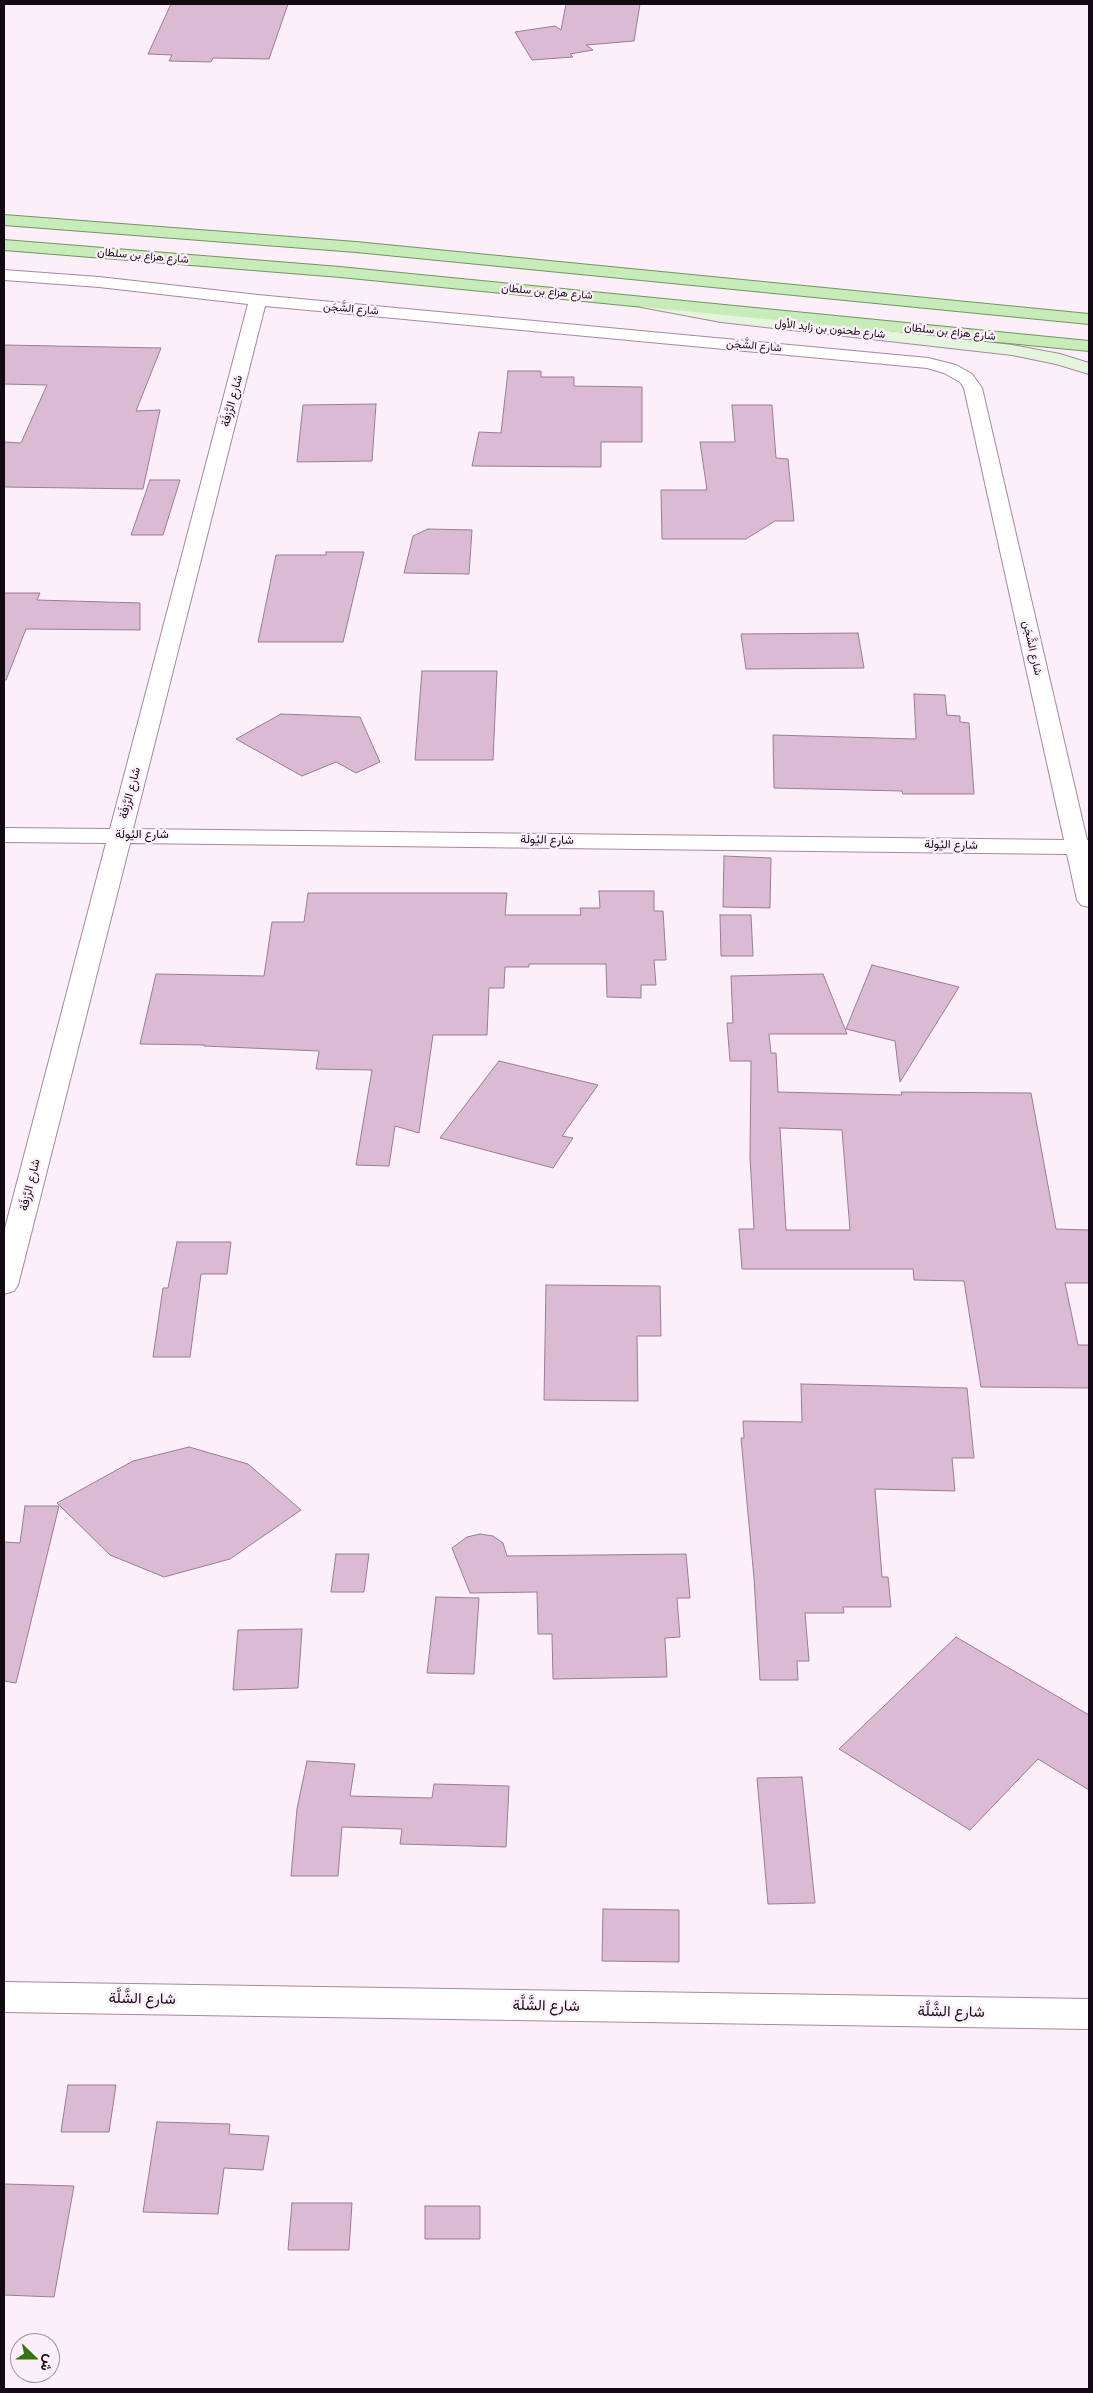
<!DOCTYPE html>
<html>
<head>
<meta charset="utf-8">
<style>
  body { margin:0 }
  #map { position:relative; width:1093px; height:2393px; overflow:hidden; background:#fceff9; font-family:"Open Sans",Vazirmatn,sans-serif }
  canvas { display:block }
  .frame { position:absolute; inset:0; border:5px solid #130911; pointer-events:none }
  .north { position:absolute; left:10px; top:2333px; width:50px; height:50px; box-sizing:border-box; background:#fceff9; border:1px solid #9f939c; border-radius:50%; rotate:112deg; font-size:14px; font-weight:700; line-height:20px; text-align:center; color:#130911 }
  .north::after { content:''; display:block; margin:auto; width:18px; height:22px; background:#35740f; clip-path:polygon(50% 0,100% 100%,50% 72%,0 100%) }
</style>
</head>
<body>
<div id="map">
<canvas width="1093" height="2393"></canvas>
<div class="frame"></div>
<div class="north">ش</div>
</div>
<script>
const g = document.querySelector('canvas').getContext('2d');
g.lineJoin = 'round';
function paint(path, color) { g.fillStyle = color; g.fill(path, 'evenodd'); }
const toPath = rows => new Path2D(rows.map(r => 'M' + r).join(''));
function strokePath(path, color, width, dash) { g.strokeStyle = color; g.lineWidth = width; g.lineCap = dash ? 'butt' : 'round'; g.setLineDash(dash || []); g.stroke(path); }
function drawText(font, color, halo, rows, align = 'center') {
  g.font = font + ' "Open Sans",Vazirmatn,sans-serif'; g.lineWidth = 4.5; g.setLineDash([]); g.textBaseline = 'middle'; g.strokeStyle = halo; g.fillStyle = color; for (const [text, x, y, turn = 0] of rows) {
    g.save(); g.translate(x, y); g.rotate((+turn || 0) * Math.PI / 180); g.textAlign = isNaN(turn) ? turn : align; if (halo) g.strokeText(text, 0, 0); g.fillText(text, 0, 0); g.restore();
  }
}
const building = toPath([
  [171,4,288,4,269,59,213,58,211,62,169,61,172,55,148,54,171,4],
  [566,4,640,4,634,41,586,45,593,50,570,54,573,57,532,60,515,32,555,26,561,30,566,4],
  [4,345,161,348,136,411,160,410,143,489,4,487,4,442,21,443,47,385,4,384,4,345],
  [508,371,541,371,541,377,574,377,574,386,642,387,642,442,601,442,601,467,472,466,479,432,501,433,508,371],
  [376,404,372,461,297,462,303,405,376,404],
  [732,405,772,405,776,458,788,459,794,521,775,521,746,539,662,539,661,490,707,490,700,442,735,442,732,405],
  [150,480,180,480,163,535,131,535,150,480],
  [428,529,472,530,469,574,404,573,413,536,428,529],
  [326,552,364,552,343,642,258,642,276,555,326,555,326,552],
  [4,593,40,593,37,600,140,603,140,630,26,629,6,680,4,680,4,593],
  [858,633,864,668,746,669,741,634,858,633],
  [422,671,497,671,493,760,415,760,422,671],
  [914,694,945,695,947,715,960,716,960,722,969,723,974,794,903,794,902,791,774,788,773,735,916,739,914,694],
  [281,714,360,717,380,762,356,773,336,762,302,776,236,739,281,714],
  [724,856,771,858,770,908,723,907,724,856],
  [599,891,654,891,654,911,663,911,666,960,654,960,656,985,641,985,641,998,607,997,606,964,529,964,529,967,505,967,504,988,489,988,487,1035,433,1035,419,1133,395,1126,389,1166,356,1165,372,1070,316,1069,319,1051,204,1046,204,1045,140,1044,156,974,264,976,272,922,304,922,308,893,507,893,505,915,581,915,580,908,600,908,599,891],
  [720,915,751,915,753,956,721,956,720,915],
  [872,965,959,987,900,1082,895,1041,846,1029,872,965],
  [823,974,847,1034,769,1034,771,1053,776,1053,778,1092,902,1095,901,1092,1031,1093,1056,1229,1089,1230,1089,1283,1065,1283,1078,1345,1089,1345,1089,1388,981,1387,964,1281,914,1280,913,1269,742,1269,739,1229,754,1229,750,1157,751,1061,730,1061,727,1023,733,1023,731,976,823,974],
  [780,1128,842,1130,850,1230,786,1230,780,1128],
  [499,1061,598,1085,562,1136,573,1138,553,1168,440,1138,499,1061],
  [177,1242,231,1242,227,1274,201,1274,190,1357,153,1357,163,1288,168,1288,177,1242],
  [546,1285,660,1286,661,1336,637,1336,638,1401,544,1400,546,1285],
  [801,1384,967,1388,974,1458,952,1458,955,1491,875,1489,882,1577,888,1577,891,1607,843,1607,844,1613,805,1613,809,1661,797,1661,798,1680,760,1680,754,1578,741,1438,744,1438,743,1421,802,1422,801,1384],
  [189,1447,248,1464,301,1510,230,1559,164,1577,110,1555,57,1503,133,1461,189,1447],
  [25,1506,59,1506,16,1683,4,1681,4,1542,20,1543,25,1506],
  [480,1534,493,1536,503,1543,507,1556,686,1554,690,1598,677,1598,680,1637,665,1638,667,1677,553,1679,552,1634,538,1634,537,1592,470,1593,452,1548,467,1537,480,1534],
  [336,1554,369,1554,364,1592,331,1592,336,1554],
  [436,1597,479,1598,474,1674,427,1673,436,1597],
  [302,1629,298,1688,233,1690,238,1630,302,1629],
  [956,1637,1089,1715,1089,1790,1038,1759,970,1830,839,1749,956,1637],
  [307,1761,355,1764,350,1796,432,1798,434,1784,509,1786,506,1847,400,1844,402,1829,342,1827,338,1876,291,1876,297,1809,307,1761],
  [802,1777,815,1903,768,1904,757,1778,802,1777],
  [603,1909,679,1910,679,1962,602,1961,603,1909],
  [68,2085,116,2085,109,2132,61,2132,68,2085],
  [157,2122,230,2124,229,2134,269,2136,263,2170,224,2168,218,2214,143,2212,157,2122],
  [4,2184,74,2186,54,2297,4,2295,4,2184],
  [292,2203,352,2203,349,2250,288,2250,292,2203],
  [425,2206,480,2206,480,2239,425,2239,425,2206]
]);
const street = toPath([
  [4,270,99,277,258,295,928,358,956,365,972,374,982,388,1087,840,1089,840,1089,907,1081,905,1077,900,1067,854,130,843,18,1285,14,1291,4,1294,4,1232,106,843,4,842,4,828,110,829,248,304,99,287,4,280,4,270],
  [265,306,927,368,944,373,960,382,964,388,1064,840,133,829,265,306],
  [4,1982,1089,1999,1089,2029,4,2012,4,1982]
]);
const secondary = toPath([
  [647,298,721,312,1012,345,1060,354,1089,363,1089,374,1056,364,1012,355,721,322,641,307,638,303,641,299,647,298]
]);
const primary = toPath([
  [4,215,356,242,1089,314,1089,324,356,252,4,225,4,215],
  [4,240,340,267,1089,341,1089,351,340,277,4,250,4,240]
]);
const farStreetnames = [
  ["شارع هزاع بن سلطان",143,256,5],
  ["شارع هزاع بن سلطان",547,292,5],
  ["شارع الشَّجَن",351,309,5],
  ["شارع طحنون بن زايد الأول",830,329,6],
  ["شارع هزاع بن سلطان",950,332,6],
  ["شارع الشَّجَن",754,346,5],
  ["شارع الشَّجَن",1032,648,77]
];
const streetNames = [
  ["شارع الرَّزفَة",232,401,-75],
  ["شارع الرَّزفَة",130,793,-75],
  ["شارع اليُولَة",142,835],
  ["شارع اليُولَة",547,840,1],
  ["شارع اليُولَة",951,845,1],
  ["شارع الرَّزفَة",30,1185,-76]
];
const nearStreetnames = [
  ["شارع الشَّلَّة",142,1999,1],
  ["شارع الشَّلَّة",546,2006,1],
  ["شارع الشَّلَّة",951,2012,1]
];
paint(building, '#dabbd3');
strokePath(building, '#997d93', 1);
strokePath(street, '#a6889f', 2);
strokePath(secondary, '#a6889f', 2);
strokePath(primary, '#719460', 2);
paint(street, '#fff');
paint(secondary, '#e3f5dc');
paint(primary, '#c8ecb9');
drawText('11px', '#130911', '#fceff9', farStreetnames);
drawText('12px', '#130911', '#fceff9', streetNames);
drawText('15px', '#130911', '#fceff9', nearStreetnames);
</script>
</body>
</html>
